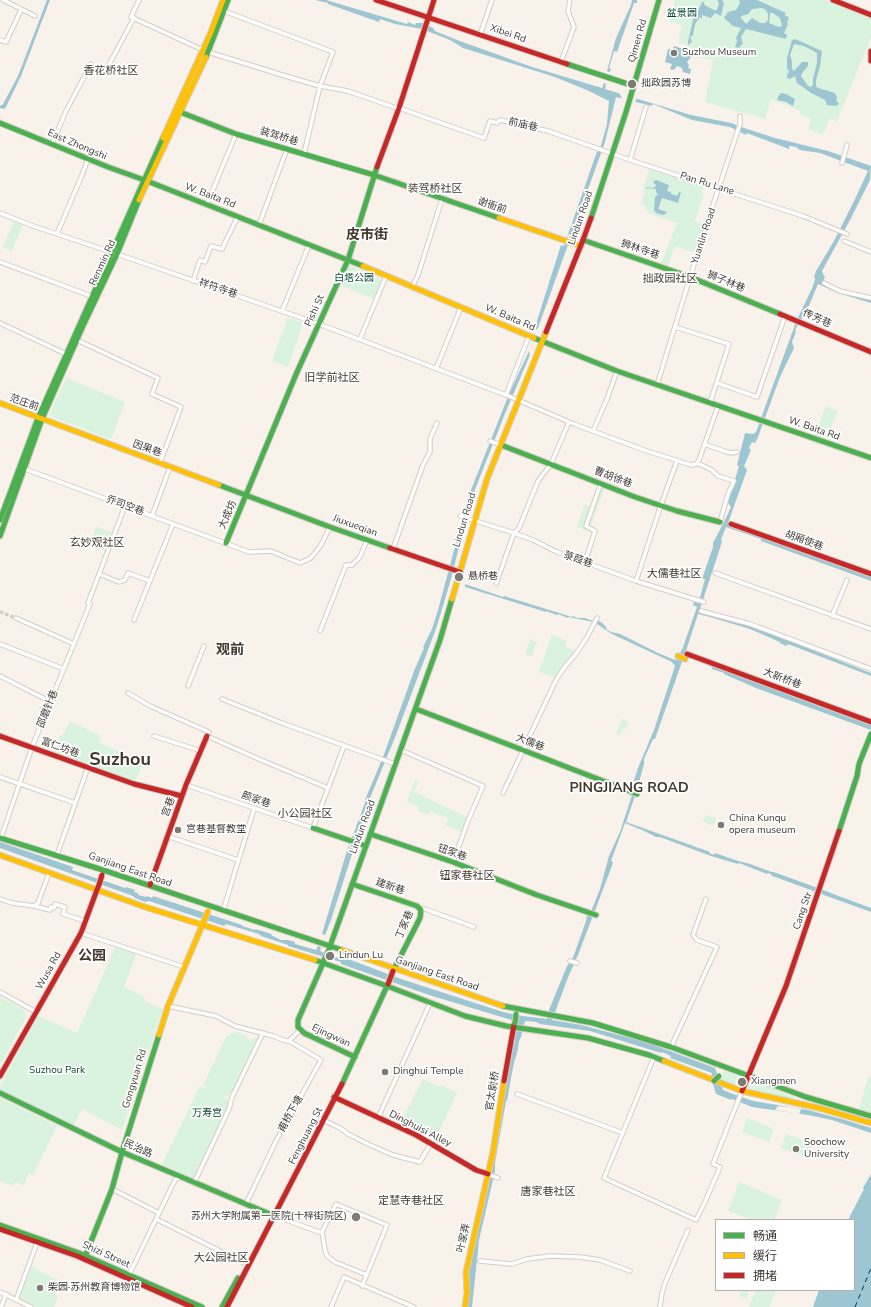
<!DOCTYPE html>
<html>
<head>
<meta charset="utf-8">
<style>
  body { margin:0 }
  #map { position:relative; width:871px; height:1307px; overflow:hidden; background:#f8f2eb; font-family:"Nunito Sans","Noto Sans SC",sans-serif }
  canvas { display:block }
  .legend { position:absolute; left:715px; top:1219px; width:140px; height:72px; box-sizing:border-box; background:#fff; border:1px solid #b3b0ae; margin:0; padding:5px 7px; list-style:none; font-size:12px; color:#403a34 }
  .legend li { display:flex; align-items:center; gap:8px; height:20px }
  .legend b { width:20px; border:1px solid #b3b0ae }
</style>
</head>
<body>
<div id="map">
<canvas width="871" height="1307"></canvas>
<ul class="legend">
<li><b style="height:5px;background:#4caf50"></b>畅通</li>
<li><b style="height:5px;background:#ffc107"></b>缓行</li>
<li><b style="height:5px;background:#c62828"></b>拥堵</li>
</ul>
</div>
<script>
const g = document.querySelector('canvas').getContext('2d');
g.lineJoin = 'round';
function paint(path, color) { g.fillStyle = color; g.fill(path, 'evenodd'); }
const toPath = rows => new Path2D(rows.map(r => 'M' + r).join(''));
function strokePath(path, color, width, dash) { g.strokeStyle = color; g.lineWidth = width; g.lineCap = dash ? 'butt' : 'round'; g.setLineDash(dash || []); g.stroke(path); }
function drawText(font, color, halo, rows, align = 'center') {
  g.font = font + ' "Nunito Sans","Noto Sans SC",sans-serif'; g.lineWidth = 3.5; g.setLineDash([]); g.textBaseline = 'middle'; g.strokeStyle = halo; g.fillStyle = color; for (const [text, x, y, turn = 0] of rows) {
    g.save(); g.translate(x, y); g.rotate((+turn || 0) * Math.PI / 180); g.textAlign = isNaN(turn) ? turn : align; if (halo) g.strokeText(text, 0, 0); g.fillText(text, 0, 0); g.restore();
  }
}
const green = toPath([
  [675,0,825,0,871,19,871,38,837,121,829,119,823,135,808,129,811,119,800,114,801,111,771,99,765,119,705,102,713,60,696,57,697,49,685,46,685,44,678,43,682,25,669,21],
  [650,168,704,185,701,192,704,193,695,221,704,224,695,253,675,246,668,266,661,264,677,223,647,213,648,210,645,209,646,206,641,204,645,190,643,189],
  [14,221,23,225,12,251,3,247],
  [348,265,384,280,376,300,340,285],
  [288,317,303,323,288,367,272,361],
  [66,378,125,402,111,439,52,417,50,414],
  [826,406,838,411,831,428,827,427,822,438,814,436],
  [599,485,605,487,591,525,594,530,593,533,577,527,585,504,590,506],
  [96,527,112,532,105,551,90,545],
  [552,635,567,641,565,646,576,652,561,669,556,678,539,672],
  [530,639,537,642,531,657,525,654],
  [622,719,629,722,625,729,623,728,620,735,616,734],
  [70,721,101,736,99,742,143,764,136,779,133,781,54,752,60,736,62,736],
  [415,780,419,781,414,792,467,817,461,832,446,826,448,818,430,811,429,815,418,811,419,807,407,802],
  [706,815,716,818,713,826,703,821],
  [116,946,137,953,124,987,145,997,144,1001,163,1009,122,1130,82,1109,73,1126,4,1093,1,1091,0,1086,38,1016,77,1033],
  [0,998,12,1003,24,1010,26,1017,0,1065],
  [238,1032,246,1035,251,1042,254,1037,258,1038,232,1093,224,1098,232,1102,195,1179,162,1164,200,1086,207,1089,204,1084,205,1081,226,1037,230,1034],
  [725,1071,737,1076,737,1078,734,1085,721,1080,720,1078,723,1072],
  [868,1077,871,1078,871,1112,859,1109],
  [423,1079,440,1087,441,1085,457,1093,435,1140,400,1123],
  [753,1081,794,1097,794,1099,771,1095,747,1088,750,1082],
  [0,1098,57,1126,33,1175,29,1173,24,1185,15,1182,13,1186,0,1181],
  [747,1118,774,1129,769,1142,742,1132],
  [786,1134,813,1144,808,1158,781,1148],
  [739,1182,782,1200,774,1220,752,1220,728,1211],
  [32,1266,46,1275,61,1281,55,1295,58,1296,54,1307,36,1307,18,1299],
  [742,1290,750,1290,746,1299,739,1296],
  [756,1290,776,1290,770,1307,749,1307]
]);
const water = toPath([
  [47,0,50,0,21,76,6,107,4,109,0,108,0,106,3,104,18,76],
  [315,0,326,0,407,24,408,22,415,25,416,23,422,23,433,28,435,31,457,40,532,67,602,88,604,83,606,84,605,89,691,115,731,123,741,127,775,138,828,151,871,166,870,180,850,220,822,271,823,274,825,277,822,283,871,300,871,303,838,293,818,284,808,308,795,330,796,332,792,342,794,348,780,377,758,437,755,443,752,442,749,448,751,450,744,466,747,470,728,523,871,577,871,581,761,541,761,539,726,527,721,540,722,541,720,548,699,612,755,627,871,673,871,676,788,644,786,646,780,643,780,642,750,629,710,617,698,614,685,654,802,700,871,724,871,730,756,688,724,674,724,673,712,669,712,667,696,660,684,656,655,739,653,739,644,759,644,764,636,793,626,822,710,852,709,853,714,855,715,853,738,861,750,864,777,874,776,876,768,873,767,874,739,863,738,864,711,856,660,837,656,837,642,830,625,823,611,861,613,862,610,871,578,955,569,975,552,1020,581,1025,646,1042,715,1068,723,1090,733,1094,753,1101,808,1110,842,1119,871,1128,871,1133,832,1120,808,1115,752,1107,732,1099,731,1100,716,1094,711,1077,712,1073,670,1058,671,1056,662,1052,661,1053,590,1031,540,1024,536,1022,525,1021,521,1037,519,1041,518,1049,513,1067,507,1101,506,1101,495,1163,495,1171,479,1240,472,1307,466,1307,469,1284,469,1272,513,1047,515,1042,515,1037,518,1022,429,995,341,964,341,962,334,960,288,946,288,945,261,936,259,934,226,924,224,926,149,901,145,902,135,898,133,896,0,848,0,842,73,867,72,870,125,888,126,887,135,890,134,892,138,893,138,895,146,897,147,896,152,898,153,896,242,925,242,926,255,930,255,929,272,934,271,935,281,940,288,940,295,942,295,944,316,950,318,946,321,947,320,951,341,959,343,957,401,979,503,1012,522,1016,547,1019,549,1010,567,966,572,960,575,952,586,921,587,915,590,914,600,889,609,856,620,832,633,792,631,790,638,768,654,730,675,666,672,662,612,634,594,622,568,617,568,618,558,614,557,615,546,611,546,612,465,587,465,584,503,597,504,596,572,617,573,616,577,618,585,618,593,621,597,620,602,623,607,628,606,629,611,632,620,634,658,653,675,660,677,659,683,647,697,607,693,605,694,602,698,603,699,601,705,579,702,579,713,547,713,543,725,520,731,507,728,503,739,466,737,465,745,433,753,434,756,432,796,322,813,286,815,279,814,277,816,271,834,241,855,199,868,171,820,153,800,150,796,147,789,146,789,149,747,133,746,135,730,127,692,120,653,104,652,106,616,97,605,142,538,328,536,330,535,327,561,245,564,246,594,160,598,149,600,149,607,124,609,101,589,91,555,77,463,48,450,40,422,29,395,24,380,19,379,22,328,4,328,3],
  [632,0,637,0,637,3,634,3,617,52,614,51,609,68,611,69,610,72,609,72,607,71,616,38,631,5],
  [717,0,722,0,724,3,721,16,715,13,710,19,711,18,702,15,702,19,700,17,695,24,693,35,690,37,692,42,688,45,688,42,695,11,698,11,702,2,704,2,704,4,706,6,714,10,717,10,719,3],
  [739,0,757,0,786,13,785,16,789,17,787,23,788,24,784,33,787,35,786,39,746,29,741,37,743,43,739,48,735,47,737,41,736,38,741,28,733,26,724,18,728,12,736,10,740,3],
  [762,8,766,10,768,14,768,20,765,23,760,23,752,18,746,24,741,18,741,16,748,14,752,9],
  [770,13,773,13,780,18,782,26,779,27,769,23],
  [795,39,822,51,820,66,816,80,816,86,818,88,835,93,837,98,836,101,839,103,837,106,827,105,825,100,811,93,797,83,795,76,790,79,787,78,787,75,789,72,787,68,787,58,792,40],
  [794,44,804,46,817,53,817,63,813,79,813,85,811,87,808,86,801,76,802,73,808,66,808,62,802,62,795,70,794,71,792,69,792,61,790,55],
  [674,46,695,53,694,57,691,57,687,62,689,65,688,68,691,69,690,74,683,72,682,68,677,66,674,70,670,69,672,64,665,62,668,49,672,50],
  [781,93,786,94,795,99,793,106,786,102,777,100,779,95],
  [656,180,669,185,667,191,671,192,671,194,677,196,679,192,681,192,678,203,662,198,658,209,667,212,664,215,656,213,654,210,655,197,658,194,656,192,656,189,646,188,647,187,652,188,655,187,656,185,653,182],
  [529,351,530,355,504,416,474,492,472,506,463,531,451,579,437,626,396,735,370,798,331,920,325,935,322,934,346,854,366,800,365,800,383,757,414,671,424,648,423,647,432,629,438,610,463,517,468,503,471,490,509,394],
  [825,891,871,908,871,912,824,895],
  [871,1174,871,1307,813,1307,819,1290,854,1290,854,1220,848,1220,864,1189,863,1188]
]);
const pier = toPath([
  [619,92,637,97,635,103,622,99],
  [778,1106,789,1107,801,1109,799,1114,775,1110]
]);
const canal = toPath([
  [773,874,828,894]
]);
const ferry = toPath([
  [855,1307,871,1268]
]);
const streetTunnel = toPath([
  [0,612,16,618]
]);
const street = toPath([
  [3,0,35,16],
  [139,0,131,17,203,50],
  [224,11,333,52,320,86,304,154],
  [480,35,492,0],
  [0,40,6,42,21,10],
  [208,52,292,78,320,86,348,91,399,109],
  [561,62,574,27,568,11,570,0],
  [105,72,134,18],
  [399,108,484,138,490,121,497,123,500,120,548,131,630,160,803,216,847,234],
  [52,144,66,111,91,64],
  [630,160,646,107],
  [842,163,847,145],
  [207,204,236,134],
  [0,213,33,226,111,252],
  [259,225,287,149],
  [57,234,82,175,88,159],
  [844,241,871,252],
  [117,254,319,324,506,395,574,424,644,450,691,465,696,464,699,460,718,406],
  [0,262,91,296],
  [193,281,200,260,205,262,211,246,222,249,238,216],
  [824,283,840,291,871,298],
  [412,287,418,275,442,199],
  [282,311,309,245],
  [0,323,66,354],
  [675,327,729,344,710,403],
  [360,339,386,276],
  [77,340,158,378,152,394,181,407,160,463],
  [436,369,461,307],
  [717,383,757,397,785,316],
  [657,385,704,232,740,124,740,116],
  [506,395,529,336],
  [593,431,607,399,617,371],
  [490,441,501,445],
  [704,444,727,452,732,453,737,452],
  [697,463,712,470,718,476,734,481,728,494,720,522],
  [25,469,249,552,271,551,300,563,311,558,321,545,330,527],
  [152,516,170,467],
  [460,516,514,533,533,540,557,552,636,581,704,602],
  [393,549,423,465,430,452,430,439,437,423],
  [585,562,595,531,586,526,601,483],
  [715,573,871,629],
  [99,574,119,582,125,580,128,573,150,581],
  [636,581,661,505,677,461],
  [496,584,514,533,519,528,538,481,551,464,569,422],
  [88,603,125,506],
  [701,611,750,624,871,669],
  [832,616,847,580],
  [16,618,74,644],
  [134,620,173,524],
  [320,631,346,565,352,565,360,557,367,540],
  [0,644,64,669],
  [0,676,51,702],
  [188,686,204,646],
  [128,693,150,706,209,732],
  [222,699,282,723,395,764],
  [154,736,201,751],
  [207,736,261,760,328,788],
  [401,750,483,786,468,821,453,862],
  [0,777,75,803],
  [186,785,313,828,344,746],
  [503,793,556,680,564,668,575,655,586,639,597,618],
  [167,836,238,860],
  [1,838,32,747,90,604],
  [57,855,88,767],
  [0,899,12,903,34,906,38,903,49,873],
  [34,906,50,910,51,907,54,908,55,904,65,907,63,914,85,921],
  [421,910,425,909,474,927],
  [223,911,254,809],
  [81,933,184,967],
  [570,961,577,963],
  [0,992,36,1012],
  [168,1006,216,1016,235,1026,273,1036,286,1041,289,1041,300,1030],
  [671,1047,717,947,697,940,693,935,706,899],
  [654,1057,604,1178,696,1220,705,1202,720,1167,713,1164,742,1091],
  [517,1094,623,1133],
  [378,1118,430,1003],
  [321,1119,340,1128,348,1134,370,1145,393,1155,420,1162,431,1143],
  [488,1174,498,1178],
  [194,1183,229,1109,232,1097,263,1033],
  [112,1189,159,1213],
  [246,1204,276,1141,321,1060,289,1041],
  [273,1215,319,1232,322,1232,336,1204,387,1225,362,1286],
  [156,1219,246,1264],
  [322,1232,325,1250,327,1256,335,1262,367,1275],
  [480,1261,512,1264,527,1259,550,1256,580,1257,600,1260,630,1271],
  [129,1275,175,1180,180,1177],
  [0,1292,31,1307],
  [16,1300,38,1240],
  [1,1307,6,1294],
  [331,1307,344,1277,414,1307],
  [660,1307,662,1293,665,1283,688,1230]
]);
const fast = toPath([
  [206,57,228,0],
  [567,64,634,86],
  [180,112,236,134,374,175,499,218],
  [0,123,108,167,147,181,363,266],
  [591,218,626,112,659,0],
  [583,240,690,277,780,314],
  [534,338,617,371,871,458],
  [501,445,635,497,677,511,720,522],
  [219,485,330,527,390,548],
  [0,520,38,418,163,138],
  [0,536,42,419,82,328,117,254,139,200],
  [226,543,297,372,348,260,377,167],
  [416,709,637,794],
  [313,828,366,846],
  [839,831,857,776,859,764,871,734],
  [370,834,453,862,537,895,596,915],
  [0,838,103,870,342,950],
  [352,884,417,906,421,910,420,918,393,971],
  [329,949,440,640,452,599],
  [315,960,387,986,465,1016,506,1026,588,1038,649,1055,664,1061],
  [324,961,298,1020,298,1027,304,1033,355,1057],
  [503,1006,593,1023,671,1047,806,1097,871,1116],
  [342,1084,388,984],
  [0,1093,122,1152,272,1215],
  [0,1225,79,1253,202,1307],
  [84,1259,112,1189,122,1152,159,1035],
  [222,1307,238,1278]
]);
const slow = toPath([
  [163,138,211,32,223,0],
  [139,200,206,57],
  [499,218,581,246],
  [363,266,534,338],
  [0,403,219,485],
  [452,599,487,479,546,332],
  [678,656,685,659],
  [0,855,145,907,315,960],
  [342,950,503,1006],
  [159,1035,168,1006,204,921],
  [664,1061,742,1091,819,1108,871,1123],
  [465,1307,467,1292,466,1272,493,1152,504,1081]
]);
const jam = toPath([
  [376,0,567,64],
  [833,0,871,15],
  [871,51,871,61],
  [377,167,399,108,434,0],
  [780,314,871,352],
  [546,332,583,240,591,218],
  [731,524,871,574],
  [390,548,460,572],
  [687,654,871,722],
  [0,736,134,784,182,796],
  [150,885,186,785,207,736],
  [0,1076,81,933,98,887],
  [504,1081,514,1025],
  [742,1091,786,986,839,831],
  [334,1097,416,1135,476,1170,488,1174],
  [0,1229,77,1256,192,1307],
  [227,1307,342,1084]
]);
const fastBridge = toPath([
  [324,960,329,950],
  [515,1023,516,1014],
  [714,1081,719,1076]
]);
const slowBridge = toPath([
  [204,921,208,911]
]);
const jamBridge = toPath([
  [99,885,102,875],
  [388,984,393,971]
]);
const markers = [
  [674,53,4,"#807a74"],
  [632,84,5,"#807a74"],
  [459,577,5,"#807a74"],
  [721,825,4,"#807a74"],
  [178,830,4,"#807a74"],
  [330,956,5,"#807a74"],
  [385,1072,4,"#807a74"],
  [742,1082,5,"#807a74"],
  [796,1149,4,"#807a74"],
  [356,1217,5,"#807a74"],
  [40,1288,4,"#807a74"]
];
const parkNames = [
  ["盆景园",682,14],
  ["白塔公园",354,279],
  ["Suzhou Park",57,1071],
  ["万寿宫",207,1114]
];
const streetNames = [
  ["Xibei Rd",508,34,19],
  ["Qimen Rd",638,41,-74],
  ["前庙巷",523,125,13],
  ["装驾桥巷",279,137,17],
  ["East Zhongshi",77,145,23],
  ["Pan Ru Lane",707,184,17],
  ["W. Baita Rd",210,196,21],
  ["谢衙前",492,206,19],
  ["Lindun Road",581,218,-71],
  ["Yuanlin Road",704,236,-72],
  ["狮林寺巷",640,250,19],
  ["Renmin Rd",103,263,-65],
  ["狮子林巷",726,282,22],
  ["祥符寺巷",218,289,19],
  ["Pishi St",315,311,-66],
  ["W. Baita Rd",510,318,23],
  ["传芳巷",817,319,24],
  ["范庄前",24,403,20],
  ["W. Baita Rd",814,429,19],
  ["因果巷",147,449,20],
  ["曹胡徐巷",613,478,21],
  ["乔司空巷",125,506,20],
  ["大成坊",228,515,-67],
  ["Lindun Road",465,520,-73],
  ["Jiuxueqian",355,526,20],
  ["胡厢使巷",804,541,20],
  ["菉葭巷",578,560,19],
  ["大新桥巷",782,679,21],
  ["邵磨针巷",48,709,-68],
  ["大儒巷",530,743,21],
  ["富仁坊巷",60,748,20],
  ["颜家巷",256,800,19],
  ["宫巷",169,807,-70],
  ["Lindun Road",363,827,-70],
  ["钮家巷",452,853,20],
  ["Ganjiang East Road",130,870,19],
  ["建新巷",390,887,19],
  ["Cang Str",803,911,-71],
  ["丁家巷",405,925,-67],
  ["Wusa Rd",49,971,-61],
  ["Ganjiang East Road",437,974,19],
  ["Ejingwan",331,1036,25],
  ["Gongyuan Rd",135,1079,-73],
  ["官太尉桥",493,1091,-81],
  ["甫桥下塘",291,1114,-61],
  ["Dinghuisi Alley",420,1129,27],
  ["Fenghuang St",306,1136,-63],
  ["民治路",138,1149,24],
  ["叶家弄",464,1238,-77],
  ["Shizi Street",106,1255,24]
];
const poiNames = [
  ["Suzhou Museum",682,53],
  ["拙政园苏博",641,84],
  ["悬桥巷",468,577],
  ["China Kunqu",729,819],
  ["opera museum",729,831],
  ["宫巷基督教堂",186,830],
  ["Lindun Lu",339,956],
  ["Dinghui Temple",393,1072],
  ["Xiangmen",751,1082],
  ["Soochow",804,1143],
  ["University",804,1155],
  ["苏州大学附属第一医院(十梓街院区)",347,1217,"right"],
  ["柴园·苏州教育博物馆",48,1288]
];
const neighbourhoodNames = [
  ["香花桥社区",111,71],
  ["装驾桥社区",435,189],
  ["拙政园社区",670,279],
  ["旧学前社区",332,378],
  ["玄妙观社区",97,543],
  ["大儒巷社区",674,574],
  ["小公园社区",305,814],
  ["钮家巷社区",467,876],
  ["唐家巷社区",548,1192],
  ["定慧寺巷社区",411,1201],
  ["大公园社区",221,1258]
];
const districtNames = [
  ["皮市街",367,236],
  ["观前",230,651],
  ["PINGJIANG ROAD",629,789],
  ["公园",92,957]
];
const townNames = [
  ["Suzhou",120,761]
];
paint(green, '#d9f3df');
paint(water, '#9dc6d2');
paint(pier, '#f8f2eb');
strokePath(canal, '#9dc6d2', 4);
strokePath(ferry, '#003848', 1, [5, 4]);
strokePath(streetTunnel, '#d3cdc6', 3.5, [3.5, 2]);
strokePath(street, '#d3cdc7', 5.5);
strokePath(fast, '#d3cdc7', 7);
strokePath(slow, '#d3cdc7', 7);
strokePath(jam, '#d3cdc7', 7);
strokePath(street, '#fefdfc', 3.5);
strokePath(fast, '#4caf50', 5);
strokePath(slow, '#ffc107', 5);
strokePath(jam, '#c62828', 5);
strokePath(fastBridge, '#d3cdc7', 7, []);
strokePath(slowBridge, '#d3cdc7', 7, []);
strokePath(jamBridge, '#d3cdc7', 7, []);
strokePath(fastBridge, '#4caf50', 5);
strokePath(slowBridge, '#ffc107', 5);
strokePath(jamBridge, '#c62828', 5);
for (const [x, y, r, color] of markers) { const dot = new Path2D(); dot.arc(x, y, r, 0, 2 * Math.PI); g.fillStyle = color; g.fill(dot); strokePath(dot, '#fff', 1.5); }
drawText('10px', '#04492d', '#fff', parkNames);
drawText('10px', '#403a34', '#fff', streetNames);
drawText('10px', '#403a34', '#fff', poiNames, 'left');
drawText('11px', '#42372a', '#fff', neighbourhoodNames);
drawText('bold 14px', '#42372a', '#fff', districtNames);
drawText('bold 18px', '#42372a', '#fff', townNames);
</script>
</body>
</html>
